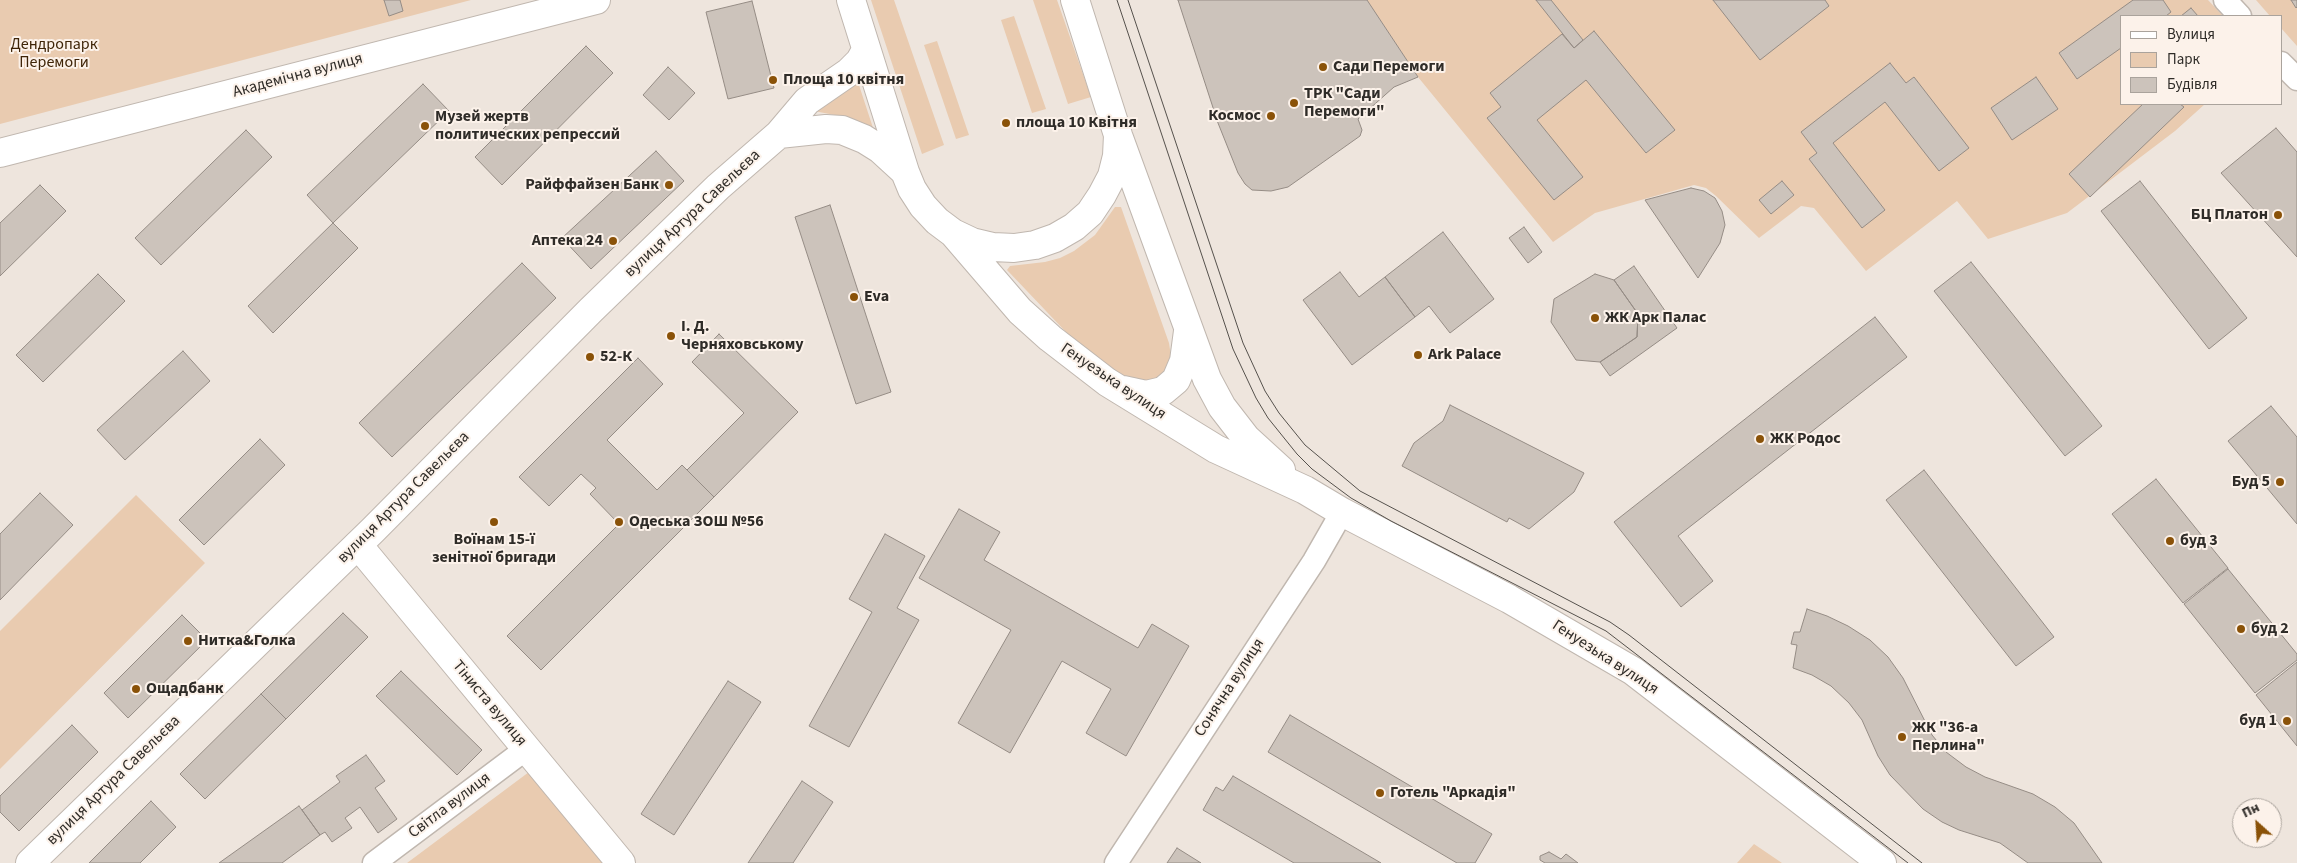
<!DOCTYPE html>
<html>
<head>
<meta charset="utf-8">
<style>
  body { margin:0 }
  #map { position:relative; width:2297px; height:863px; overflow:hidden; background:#eee5dd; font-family:"Source Sans 3",sans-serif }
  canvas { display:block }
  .legend { position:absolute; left:2120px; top:15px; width:162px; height:90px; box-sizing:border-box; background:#fcf2ea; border:1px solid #aaa39c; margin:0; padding:6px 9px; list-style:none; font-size:15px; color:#2f2c28 }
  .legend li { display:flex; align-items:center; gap:10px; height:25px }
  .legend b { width:25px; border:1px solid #aaa39c }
  .north { position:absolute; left:2232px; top:798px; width:50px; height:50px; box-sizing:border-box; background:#fcf2ea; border:1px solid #aaa39c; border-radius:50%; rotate:334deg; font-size:14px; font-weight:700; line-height:20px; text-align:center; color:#2f2c28 }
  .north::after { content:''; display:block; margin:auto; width:18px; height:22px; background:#8a5208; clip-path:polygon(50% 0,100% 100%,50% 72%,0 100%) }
</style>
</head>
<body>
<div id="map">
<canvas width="2297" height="863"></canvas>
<ul class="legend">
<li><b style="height:6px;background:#fff"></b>Вулиця</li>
<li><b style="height:14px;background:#e9cbb0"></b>Парк</li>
<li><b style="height:14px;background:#ccc3bb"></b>Будівля</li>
</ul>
<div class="north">Пн</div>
</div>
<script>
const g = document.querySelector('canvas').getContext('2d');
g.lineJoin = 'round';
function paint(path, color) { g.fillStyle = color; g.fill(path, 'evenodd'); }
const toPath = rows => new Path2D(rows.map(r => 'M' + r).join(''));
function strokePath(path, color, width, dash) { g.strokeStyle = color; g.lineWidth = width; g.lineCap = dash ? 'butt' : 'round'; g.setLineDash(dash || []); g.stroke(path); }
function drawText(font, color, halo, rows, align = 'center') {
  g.font = font + ' "Source Sans 3",sans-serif'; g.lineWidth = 4; g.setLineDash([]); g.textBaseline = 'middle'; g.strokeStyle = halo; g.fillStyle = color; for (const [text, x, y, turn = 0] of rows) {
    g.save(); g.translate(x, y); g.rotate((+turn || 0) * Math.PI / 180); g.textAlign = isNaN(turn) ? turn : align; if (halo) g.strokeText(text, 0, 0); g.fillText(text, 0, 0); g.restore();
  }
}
const green = toPath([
  [0,0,471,0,0,124],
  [871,0,894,0,944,145,922,154],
  [1033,0,1057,0,1091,97,1068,104],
  [1367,0,2208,0,2223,16,2121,16,2121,104,2205,104,2175,131,2067,213,1988,239,1957,201,1866,271,1814,208,1801,206,1759,238,1716,196,1706,188,1694,185,1595,213,1553,242,1418,77],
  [2256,0,2297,0,2297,46,2281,28,2281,16,2270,16],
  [1014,16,1046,109,1032,113,1001,20],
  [937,41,969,135,956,139,924,45],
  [858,82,874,131,845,117,814,111],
  [1115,207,1121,207,1169,343,1172,363,1159,382,1130,381,1084,351,1007,270,1010,266,1045,262,1060,258,1074,251,1095,235],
  [136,495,205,563,0,769,0,631],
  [529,772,603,863,407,863],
  [1754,844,1782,863,1737,863]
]);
const building = toPath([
  [384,0,400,0,403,11,389,16,384,0],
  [1178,0,1367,0,1418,77,1394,87,1358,119,1362,130,1360,136,1288,187,1271,191,1252,190,1245,184,1238,173,1218,123,1178,0],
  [1536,0,1551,0,1583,40,1574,48,1536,0],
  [1713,0,1825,0,1829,6,1760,60,1713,0],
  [2133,0,2163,0,2171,12,2166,16,2121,16,2121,48,2077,79,2059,53,2133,0],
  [2291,0,2297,0,2297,7,2296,8,2291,0],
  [752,1,774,88,728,99,706,12,752,1],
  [2191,8,2198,16,2181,16,2191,8],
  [1594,31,1675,130,1646,153,1586,80,1537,120,1583,177,1554,200,1487,118,1501,107,1490,93,1562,34,1574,48,1594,31],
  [586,46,613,73,502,185,475,157,586,46],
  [1890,63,1906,83,1914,77,1969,148,1939,171,1885,102,1833,143,1885,210,1862,228,1809,159,1817,153,1801,132,1890,63],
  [668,67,695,93,669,120,643,95,668,67],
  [2036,77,2058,109,2012,140,1991,108,2036,77],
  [423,84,449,111,333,223,307,195,423,84],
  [2143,104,2180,104,2184,107,2090,197,2069,174,2143,104],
  [2276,128,2297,152,2297,257,2221,173,2276,128],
  [246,130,272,157,161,265,135,238,246,130],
  [656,151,684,181,591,269,562,238,656,151],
  [1782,181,1794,195,1771,214,1759,200,1782,181],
  [2140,181,2247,318,2209,349,2101,211,2140,181],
  [40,185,66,211,0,276,0,223,40,185],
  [1691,188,1704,191,1715,198,1722,211,1725,225,1720,243,1698,278,1645,200,1691,188],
  [830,205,891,392,856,404,795,217,830,205],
  [333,223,358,248,273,333,248,306,333,223],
  [1524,227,1542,252,1528,263,1509,238,1524,227],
  [1443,232,1494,299,1450,333,1429,306,1415,317,1385,277,1443,232],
  [1971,262,2102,426,2065,456,1934,291,1971,262],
  [522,263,556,298,392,457,359,423,522,263],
  [1634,266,1677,328,1610,376,1600,362,1637,337,1638,314,1614,280,1634,266],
  [1340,272,1359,297,1385,277,1415,317,1352,365,1303,300,1340,272],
  [98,274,125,301,43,382,16,355,98,274],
  [1595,274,1614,280,1638,314,1637,337,1600,362,1576,360,1551,322,1554,299,1595,274],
  [1875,317,1907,357,1678,536,1713,581,1681,607,1614,522,1875,317],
  [719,334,798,412,714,497,687,470,744,413,692,362,719,334],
  [183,351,210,381,125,460,97,430,183,351],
  [638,358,663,384,607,440,657,490,682,465,714,497,541,670,507,636,619,524,590,494,596,488,581,474,549,506,519,477,638,358],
  [1450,405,1584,473,1574,492,1529,529,1509,518,1507,522,1402,466,1414,443,1443,421,1450,405],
  [2271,406,2297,437,2297,524,2228,441,2271,406],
  [260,439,285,465,204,545,179,520,260,439],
  [1924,470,2054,637,2016,666,1886,500,1924,470],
  [2156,479,2228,568,2183,603,2112,514,2156,479],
  [40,493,73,525,0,600,0,534,40,493],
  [959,509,1000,532,984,560,1138,648,1152,624,1189,646,1126,756,1086,733,1111,689,1062,661,1010,753,958,723,1011,630,919,578,959,509],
  [885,534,925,556,897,608,919,620,849,747,809,726,872,612,849,599,885,534],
  [2228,569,2297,654,2297,660,2255,693,2184,604,2228,569],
  [1807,609,1827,616,1848,626,1870,640,1888,657,1903,678,1932,735,1946,752,1966,767,1985,777,2033,794,2055,807,2074,823,2102,863,2028,863,2000,843,1959,830,1942,822,1923,809,1890,775,1878,756,1862,720,1849,703,1831,686,1812,675,1793,668,1797,645,1791,644,1794,632,1800,632,1807,609],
  [343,613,368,637,286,719,261,694,343,613],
  [182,615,207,640,128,718,104,693,182,615],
  [2297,662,2297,746,2256,695,2297,662],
  [401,671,482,750,457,775,376,696,401,671],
  [728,681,761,702,674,835,641,814,728,681],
  [261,694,286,719,205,799,180,774,261,694],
  [1290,715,1492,834,1475,863,1457,863,1268,752,1290,715],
  [72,725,98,752,19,831,0,812,0,796,72,725],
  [366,755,385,781,375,788,397,819,378,833,360,807,345,818,352,828,332,842,325,832,320,835,302,810,340,782,336,776,366,755],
  [1233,776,1381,863,1294,863,1203,810,1216,787,1223,791,1233,776],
  [802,781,833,802,793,863,748,863,802,781],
  [151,801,176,827,140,863,89,863,151,801],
  [299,806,320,835,282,863,219,863,299,806],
  [1177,848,1201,863,1167,863,1177,848],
  [1549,852,1561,859,1566,854,1578,863,1545,863,1540,860,1540,856,1549,852]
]);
const minor = toPath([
  [2225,0,2240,16],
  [2281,63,2297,79],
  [374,863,526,749],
  [1116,863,1314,561,1342,512]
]);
const tertiary = toPath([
  [0,153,596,0],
  [358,545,621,863]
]);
const secondary = toPath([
  [851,0,905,172,912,189,923,206,937,221,953,233,972,242,993,247,1014,248,1035,245,1055,238,1074,227,1090,213,1102,195,1112,176,1117,156,1118,135,1075,0],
  [779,134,826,129,842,130,864,139,880,149,904,171],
  [1119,138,1207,379,1222,407,1246,438,1281,470],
  [953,233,1020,311,1050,338,1107,382,1216,449,1305,490,1342,512,1509,599,1633,671,1882,863],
  [1123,390,1146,395,1163,391,1169,386,1176,380,1184,361,1188,331],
  [30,863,373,530,591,310,718,187,779,134,807,101,849,72,860,61,866,50]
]);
const tram = toPath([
  [1117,0,1233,349,1256,398,1268,418,1297,454,1312,469,1351,498,1391,521,1606,631,1908,863],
  [1128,0,1243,343,1265,391,1279,413,1305,445,1360,491,1610,622,1629,635,1922,863]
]);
const markers = [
  [1323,67,5,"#8a5208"],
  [773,80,5,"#8a5208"],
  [1294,103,5,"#8a5208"],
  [1271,116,5,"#8a5208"],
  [1006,123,5,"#8a5208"],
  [425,126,5,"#8a5208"],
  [669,185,5,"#8a5208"],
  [2278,215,5,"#8a5208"],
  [613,241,5,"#8a5208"],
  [854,297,5,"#8a5208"],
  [1595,318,5,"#8a5208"],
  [671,336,5,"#8a5208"],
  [1418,355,5,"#8a5208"],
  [590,357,5,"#8a5208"],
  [1760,439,5,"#8a5208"],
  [2280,482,5,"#8a5208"],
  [494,522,5,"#8a5208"],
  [619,522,5,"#8a5208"],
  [2170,541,5,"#8a5208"],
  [2241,629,5,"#8a5208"],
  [188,641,5,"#8a5208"],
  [136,689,5,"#8a5208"],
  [2287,721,5,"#8a5208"],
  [1902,737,5,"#8a5208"],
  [1380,793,5,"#8a5208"]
];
const parkNames = [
  ["Дендропарк",54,45],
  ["Перемоги",54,63]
];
const poiNames = [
  ["Сади Перемоги",1333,67],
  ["Площа 10 квітня",783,80],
  ["ТРК \"Сади",1304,94],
  ["Перемоги\"",1304,112],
  ["Космос",1261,116,"right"],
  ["Музей жертв",435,117],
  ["политических репрессий",435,135],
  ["площа 10 Квітня",1016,123],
  ["Райффайзен Банк",659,185,"right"],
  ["БЦ Платон",2268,215,"right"],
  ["Аптека 24",603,241,"right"],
  ["Eva",864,297],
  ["ЖК Арк Палас",1605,318],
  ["І. Д.",681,327],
  ["Черняховському",681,345],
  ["Ark Palace",1428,355],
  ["52-К",600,357],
  ["ЖК Родос",1770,439],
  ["Буд 5",2270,482,"right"],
  ["Одеська ЗОШ №56",629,522],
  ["Воїнам 15-ї",494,540,"center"],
  ["зенітної бригади",494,558,"center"],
  ["буд 3",2180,541],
  ["буд 2",2251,629],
  ["Нитка&Голка",198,641],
  ["Ощадбанк",146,689],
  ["буд 1",2277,721,"right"],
  ["ЖК \"36-а",1912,728],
  ["Перлина\"",1912,746],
  ["Готель \"Аркадія\"",1390,793]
];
const streetNames = [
  ["Академічна вулиця",298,76,-15],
  ["вулиця Артура Савельєва",693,214,-43],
  ["Генуезька вулиця",1113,382,34],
  ["вулиця Артура Савельєва",404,498,-45],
  ["Генуезька вулиця",1605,658,33],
  ["Сонячна вулиця",1230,688,-57],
  ["Тіниста вулиця",489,704,50],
  ["вулиця Артура Савельєва",114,781,-44],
  ["Світла вулиця",450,806,-37]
];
paint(green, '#e9cbb0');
paint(building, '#ccc3bb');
strokePath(building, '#958c85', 1);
strokePath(minor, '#c0b7af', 25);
strokePath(tertiary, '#c0b7af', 30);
strokePath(secondary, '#c0b7af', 30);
strokePath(minor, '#fff', 22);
strokePath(tertiary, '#fff', 28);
strokePath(secondary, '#fff', 28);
strokePath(tram, '#55514c', 1);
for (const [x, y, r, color] of markers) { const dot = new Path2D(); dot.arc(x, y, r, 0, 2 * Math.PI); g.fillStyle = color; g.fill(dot); strokePath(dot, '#fcf2ea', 2); }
drawText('16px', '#3f2508', '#fcf2ea', parkNames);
drawText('bold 16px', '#2f2c28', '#fcf2ea', poiNames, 'left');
drawText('16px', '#2f2c28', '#fcf2ea', streetNames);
</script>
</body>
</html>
